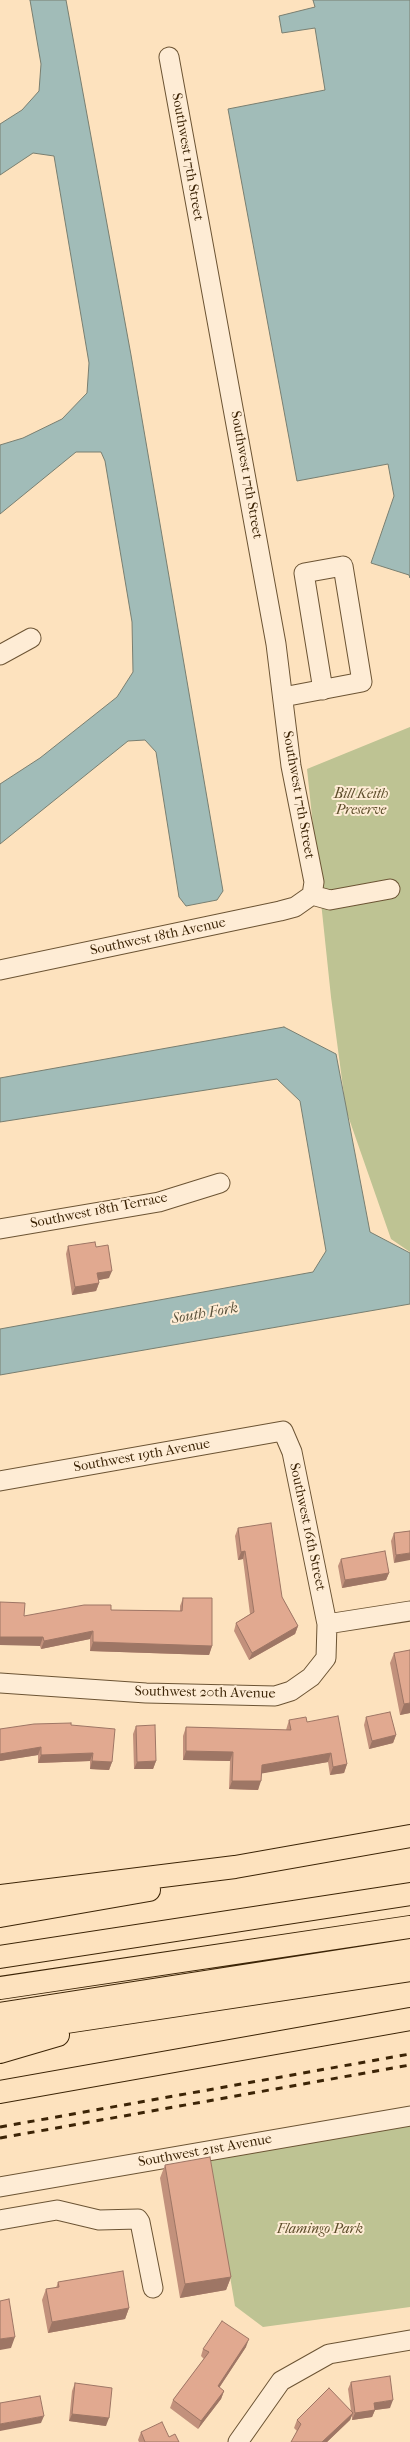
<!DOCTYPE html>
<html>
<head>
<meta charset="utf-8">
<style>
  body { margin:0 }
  canvas { display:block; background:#fde2be }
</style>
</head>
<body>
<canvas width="410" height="2442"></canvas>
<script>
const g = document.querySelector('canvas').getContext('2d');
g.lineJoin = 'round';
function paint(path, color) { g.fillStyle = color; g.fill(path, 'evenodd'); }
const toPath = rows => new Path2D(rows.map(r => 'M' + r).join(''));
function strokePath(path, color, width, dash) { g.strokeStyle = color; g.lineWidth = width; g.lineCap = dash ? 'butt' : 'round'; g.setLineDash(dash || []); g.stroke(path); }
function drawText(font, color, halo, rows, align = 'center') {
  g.font = font + ' "IM FELL French Canon",serif'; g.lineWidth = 4; g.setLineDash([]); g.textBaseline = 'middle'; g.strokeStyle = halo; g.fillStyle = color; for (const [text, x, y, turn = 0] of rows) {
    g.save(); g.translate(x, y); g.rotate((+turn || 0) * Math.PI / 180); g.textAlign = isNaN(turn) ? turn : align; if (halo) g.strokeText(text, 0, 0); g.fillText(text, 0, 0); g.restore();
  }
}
const green = toPath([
  [410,727,410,1252,391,1239,346,1110,331,997,307,769],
  [410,2124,410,2307,263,2327,235,2306,210,2158]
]);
const water = toPath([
  [30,0,66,0,131,355,223,891,217,900,186,906,179,897,156,752,145,740,128,741,0,844,0,784,40,758,117,697,133,672,132,622,105,461,101,452,76,452,0,514,0,445,23,438,62,419,87,393,89,363,54,156,33,153,0,175,0,124,22,110,39,91,41,64,30,0],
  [313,0,410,0,410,578,409,575,371,563,394,496,388,464,297,481,228,109,325,90,315,28,282,33,279,16,315,7,313,0],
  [284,1027,336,1054,370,1232,410,1253,410,1304,0,1375,0,1329,313,1272,326,1251,300,1101,277,1079,0,1122,0,1078,284,1027]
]);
const minor = toPath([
  [169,57,276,644,291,766,314,882,312,895],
  [0,655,31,638],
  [283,697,362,682,343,566,304,573,323,690],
  [312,895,330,900,390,889],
  [0,970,280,911,295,907,312,895],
  [0,1229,159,1202,220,1183],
  [0,1481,283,1431,292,1452,327,1624,326,1658,311,1677,291,1691,275,1696,146,1693,0,1683],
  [327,1624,410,1611],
  [0,2187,410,2116],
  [0,2220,57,2210,99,2220,138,2219,140,2222,153,2288],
  [238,2442,281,2381,329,2354,410,2340]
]);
const highway = toPath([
  [0,1896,235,1867,410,1836],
  [0,1916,149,1890],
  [0,1957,410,1894],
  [0,1988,410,1927],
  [0,2014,410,1950],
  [0,2032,410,1970],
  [0,2052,58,2035],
  [0,2092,410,2019]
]);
const rail = toPath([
  [0,2127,410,2054],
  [0,2138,410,2065]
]);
const wall = toPath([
  [68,1246,96,1247,109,1278,98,1280,99,1283,96,1291,72,1295,66,1254],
  [238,1528,282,1597,298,1626,295,1634,249,1660,234,1631,236,1623,250,1614,243,1559,238,1560,235,1536],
  [410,1531,394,1563,391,1541,394,1533],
  [341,1559,389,1573,386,1580,342,1588,338,1566],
  [183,1598,212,1646,209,1655,90,1651,90,1639,41,1649,40,1646,24,1616,111,1610,180,1611,180,1606],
  [394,1653,410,1713,400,1715,390,1663],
  [366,1717,396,1735,393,1743,369,1749,364,1725],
  [289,1720,307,1722,347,1764,344,1773,330,1775,328,1762,262,1773,258,1790,229,1789,230,1761,183,1760,183,1736,186,1727,286,1730],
  [71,1725,112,1762,109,1770,90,1769,90,1761,38,1763,38,1755,0,1761,0,1729],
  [136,1726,156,1761,153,1769,134,1769,133,1734],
  [165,2165,231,2277,226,2290,180,2298,160,2178],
  [58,2282,129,2308,125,2319,48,2333,42,2300,46,2289,56,2288],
  [246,2347,219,2388,224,2391,221,2399,198,2429,170,2408,173,2400,204,2359,201,2356,203,2349],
  [351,2382,390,2408,375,2410,372,2417,352,2420,352,2415,350,2420,327,2442,291,2442,297,2431,294,2428,297,2420,351,2411,348,2389],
  [75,2383,106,2426,69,2421,72,2391],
  [141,2432,169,2437,179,2442,139,2442,138,2440]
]);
const shadedWall = toPath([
  [112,1271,109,1278,94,1281,97,1273],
  [99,1283,96,1291,72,1295,75,1287],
  [245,1551,243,1559,238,1560,241,1552],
  [410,1553,410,1560,394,1563,396,1555],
  [389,1573,386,1580,342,1588,345,1580],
  [298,1626,295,1634,249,1660,252,1653],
  [93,1631,90,1639,41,1649,44,1641],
  [0,1637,43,1637,40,1646,0,1645],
  [93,1642,212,1646,209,1655,90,1651],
  [410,1703,410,1713,400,1715,404,1704],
  [396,1735,393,1743,369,1749,372,1741],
  [41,1747,38,1755,0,1761,0,1754],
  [186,1751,233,1752,230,1761,183,1760],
  [93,1753,90,1761,38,1763,41,1755],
  [331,1753,328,1762,259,1774,262,1765],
  [92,1761,112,1762,109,1770,90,1769],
  [156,1761,153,1769,134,1769,137,1762],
  [347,1764,344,1773,330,1775,333,1767],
  [232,1781,261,1781,258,1790,229,1789],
  [231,2277,226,2290,180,2298,185,2284],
  [129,2308,125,2319,48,2333,52,2322],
  [15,2337,11,2348,0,2350,0,2339],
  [249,2339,246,2347,215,2394,218,2386],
  [224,2391,221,2399,198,2429,201,2421],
  [393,2400,390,2408,375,2410,372,2417,352,2420,355,2413,374,2403],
  [353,2413,350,2420,327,2442,322,2442],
  [72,2414,109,2418,106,2426,69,2421],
  [44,2416,41,2423,0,2431,0,2424]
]);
const building = toPath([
  [95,1242,96,1247,108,1245,112,1271,97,1273,99,1283,75,1287,68,1246,95,1242],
  [271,1523,282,1597,298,1626,252,1653,236,1623,254,1612,245,1551,241,1552,238,1528,271,1523],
  [410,1531,410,1553,396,1555,394,1533,410,1531],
  [385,1551,389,1573,345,1580,341,1559,385,1551],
  [183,1598,212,1598,212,1646,93,1642,93,1631,44,1641,43,1637,0,1637,0,1602,25,1603,24,1616,84,1605,111,1605,111,1610,182,1611,183,1598],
  [410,1650,410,1703,404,1704,394,1653,410,1650],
  [390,1712,396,1735,372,1741,366,1717,390,1712],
  [338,1716,347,1764,333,1767,331,1753,262,1765,261,1781,232,1781,233,1752,186,1751,186,1727,291,1730,289,1720,306,1717,307,1722,338,1716],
  [71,1723,71,1725,115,1729,112,1762,92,1761,93,1753,41,1755,41,1747,0,1754,0,1729,34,1724,71,1723],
  [155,1725,156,1761,137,1762,136,1726,155,1725],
  [210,2157,231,2277,185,2284,165,2165,210,2157],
  [123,2271,129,2308,52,2322,46,2289,59,2287,58,2282,123,2271],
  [9,2299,15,2337,0,2339,0,2301,9,2299],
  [222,2321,249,2339,218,2386,224,2391,201,2421,173,2400,209,2352,203,2349,222,2321],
  [390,2376,393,2400,374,2403,375,2410,355,2413,351,2382,390,2376],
  [75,2383,112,2388,109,2418,72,2414,75,2383],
  [329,2388,353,2413,322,2442,291,2442,301,2424,297,2420,329,2388],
  [40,2396,44,2416,0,2424,0,2403,40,2396],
  [162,2422,169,2437,175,2434,179,2442,145,2442,141,2432,162,2422]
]);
const streetNames = [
  ["Southwest 17th Street",187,157,80],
  ["Southwest 17th Street",246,475,80],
  ["Southwest 17th Street",298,795,80],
  ["Southwest 18th Avenue",158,937,-12],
  ["Southwest 18th Terrace",99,1211,-11],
  ["Southwest 19th Avenue",142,1456,-10],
  ["Southwest 16th Street",307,1527,78],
  ["Southwest 20th Avenue",205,1693,1],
  ["Southwest 21st Avenue",205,2151,-10]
];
const parkNames = [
  ["Bill Keith",361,795],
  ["Preserve",361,811],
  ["Flamingo Park",320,2230]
];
const waterNames = [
  ["South Fork",205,1314,-10]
];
paint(green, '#bec393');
paint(water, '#a1bcb8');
strokePath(water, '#797f71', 1);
strokePath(minor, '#6c5434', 21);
strokePath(highway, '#3c2406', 24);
strokePath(minor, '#feecd5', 19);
strokePath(highway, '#fde2be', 22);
strokePath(rail, '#3c2406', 3, [7, 7]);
paint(wall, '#c2917c');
paint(shadedWall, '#9e7665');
paint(building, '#e1a990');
strokePath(building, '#9e7665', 1);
drawText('14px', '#3c2406', '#feecd5', streetNames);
drawText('italic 14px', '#5c4c29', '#feecd5', parkNames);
drawText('italic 15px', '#5a523b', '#feecd5', waterNames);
</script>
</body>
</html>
